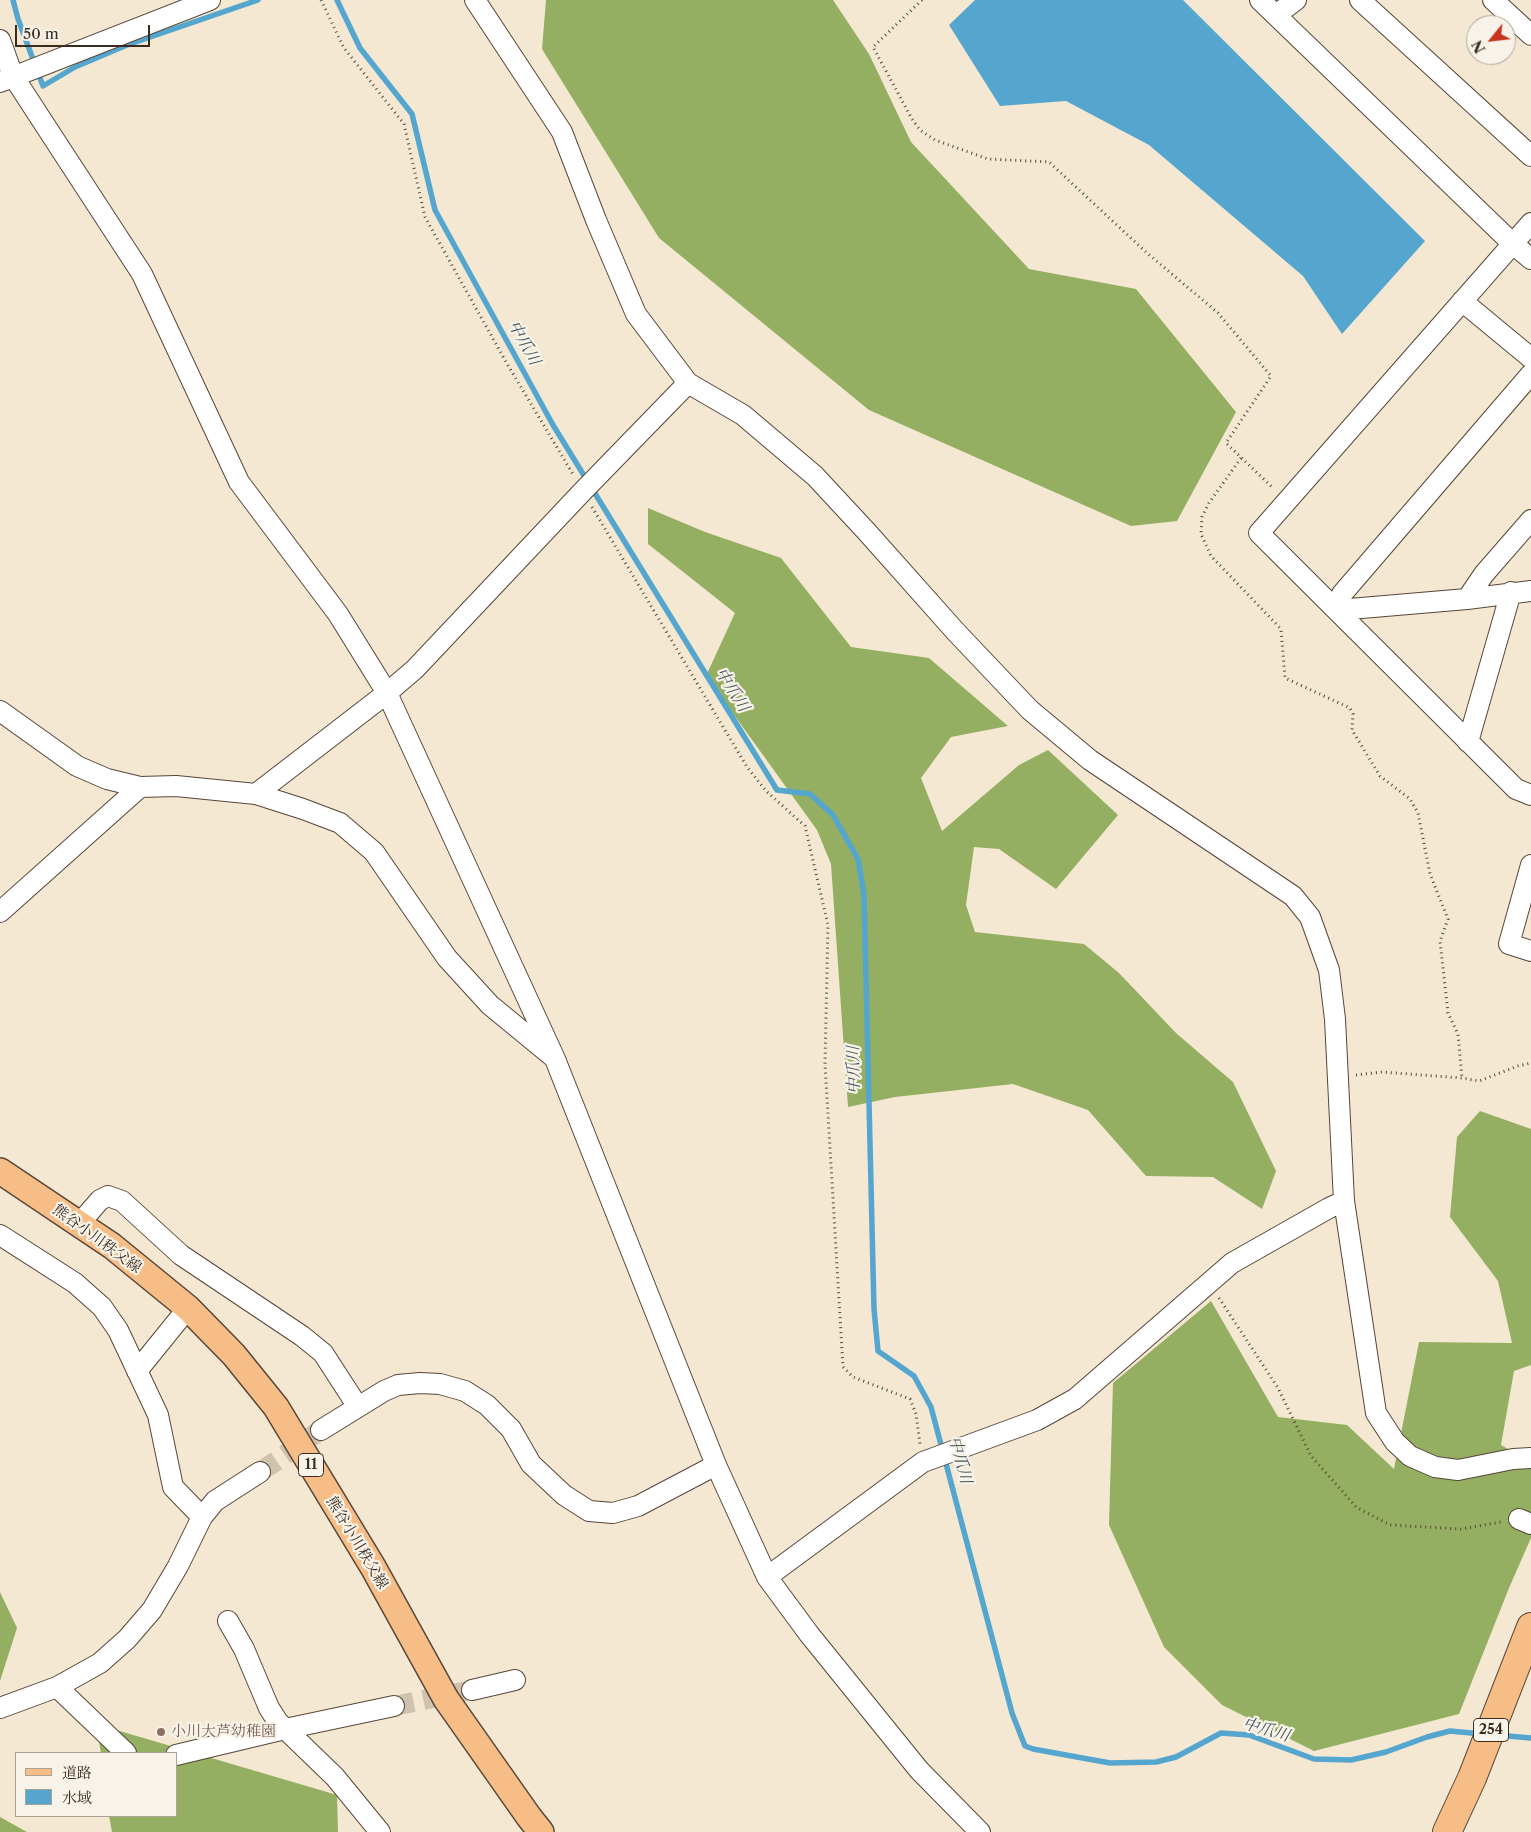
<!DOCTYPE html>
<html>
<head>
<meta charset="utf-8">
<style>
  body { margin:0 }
  #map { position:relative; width:1531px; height:1832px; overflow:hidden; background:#f4e8d2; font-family:"Libre Caslon Text","Noto Serif JP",serif }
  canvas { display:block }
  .legend { position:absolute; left:15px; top:1752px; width:162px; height:65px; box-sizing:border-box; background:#f7f3e8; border:1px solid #aca397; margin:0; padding:6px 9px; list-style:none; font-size:15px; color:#3b2a1e }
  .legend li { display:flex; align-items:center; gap:10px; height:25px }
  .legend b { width:25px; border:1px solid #aca397 }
  .north { position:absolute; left:1466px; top:15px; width:50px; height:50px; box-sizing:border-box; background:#f7f3e8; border:1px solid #aca397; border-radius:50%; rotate:241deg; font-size:14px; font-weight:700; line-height:20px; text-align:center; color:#3b2a1e }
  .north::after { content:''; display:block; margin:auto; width:18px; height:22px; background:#c8321e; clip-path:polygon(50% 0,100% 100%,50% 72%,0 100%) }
  .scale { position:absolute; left:15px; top:25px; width:135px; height:22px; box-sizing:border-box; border:2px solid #3b2a1e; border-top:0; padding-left:6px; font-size:15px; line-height:18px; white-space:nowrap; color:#3b2a1e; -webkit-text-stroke:4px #f7f3e8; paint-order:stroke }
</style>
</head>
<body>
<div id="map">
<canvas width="1531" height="1832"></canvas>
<ul class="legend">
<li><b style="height:6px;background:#f6be86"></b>道路</li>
<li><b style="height:14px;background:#54a6cf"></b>水域</li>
</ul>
<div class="north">N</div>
<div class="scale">50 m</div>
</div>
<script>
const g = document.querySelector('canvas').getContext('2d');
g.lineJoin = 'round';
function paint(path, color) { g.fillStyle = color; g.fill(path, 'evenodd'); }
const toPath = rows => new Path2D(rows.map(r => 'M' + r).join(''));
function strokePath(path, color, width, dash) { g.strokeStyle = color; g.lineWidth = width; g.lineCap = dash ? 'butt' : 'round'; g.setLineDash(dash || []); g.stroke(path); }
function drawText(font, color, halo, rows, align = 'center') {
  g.font = font + ' "Libre Caslon Text","Noto Serif JP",serif'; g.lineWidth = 4.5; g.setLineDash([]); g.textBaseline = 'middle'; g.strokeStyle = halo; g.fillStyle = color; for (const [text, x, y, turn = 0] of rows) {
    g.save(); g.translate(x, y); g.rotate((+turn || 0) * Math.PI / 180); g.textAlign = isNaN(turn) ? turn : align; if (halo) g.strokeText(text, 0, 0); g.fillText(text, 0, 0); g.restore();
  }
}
const forest = toPath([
  [546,0,833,0,869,54,911,142,1029,269,1136,289,1236,412,1177,521,1131,526,869,410,659,238,542,49],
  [648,508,705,532,781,558,851,647,929,658,1008,726,951,737,921,778,942,831,1019,765,1048,750,1118,815,1056,889,999,849,974,847,966,905,975,932,1084,944,1119,973,1176,1033,1233,1082,1276,1171,1262,1209,1213,1177,1146,1176,1088,1110,1013,1084,895,1097,848,1107,831,864,817,830,706,676,735,613,648,544],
  [1480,1111,1531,1129,1531,1365,1514,1371,1501,1445,1531,1462,1531,1538,1509,1588,1459,1714,1314,1751,1222,1705,1164,1647,1109,1525,1113,1383,1211,1301,1278,1417,1347,1425,1394,1469,1419,1342,1512,1343,1498,1281,1450,1217,1457,1137],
  [0,1592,17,1628,0,1681],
  [96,1724,337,1795,338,1832,112,1832,109,1816,176,1816,176,1753,101,1753],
  [0,1817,27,1832,0,1832]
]);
const water = toPath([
  [975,0,1183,0,1425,241,1342,334,1303,276,1149,145,1066,101,1000,106,949,25]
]);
const stream = toPath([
  [13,0,18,19,43,86,75,67,127,45,258,0],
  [337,0,360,48,412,114,435,210,553,425,777,790,810,794,833,815,858,859,864,895,874,1309,878,1351,914,1376,931,1407,1012,1713,1025,1746,1033,1749,1110,1763,1156,1762,1176,1757,1221,1733,1249,1735,1314,1759,1351,1760,1386,1752,1427,1737,1450,1731,1482,1734],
  [1496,1735,1531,1738]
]);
const minorTunnel = toPath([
  [260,1472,321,1430],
  [394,1706,472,1690]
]);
const path = toPath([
  [321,0,344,48,404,124,425,217,506,362,574,476],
  [922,0,873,47,912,119,920,130,935,140,988,159,1049,162,1147,253,1218,313,1271,376,1226,443,1274,489],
  [1241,458,1209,503,1202,517,1201,534,1211,556,1281,629,1285,678,1350,708,1353,714,1352,730,1380,776,1410,799,1418,813,1430,874,1448,919,1440,941,1448,1013,1458,1034,1462,1078],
  [592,507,747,767,766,791,805,826,828,925,825,1064,843,1367,853,1377,910,1399,916,1414,920,1444],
  [1356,1075,1382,1072,1462,1078,1479,1081,1518,1066,1531,1063],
  [1219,1298,1278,1388,1311,1456,1356,1507,1390,1525,1461,1529,1501,1522]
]);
const minor = toPath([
  [475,0,562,132,596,220,636,314,688,383,743,415,815,476,867,532,956,632,1030,710,1090,760,1293,896,1310,917,1329,970,1335,1019,1344,1201,1376,1413,1395,1442,1410,1456,1435,1467,1458,1470,1513,1459,1531,1458],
  [1260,0,1512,243,1531,259],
  [1360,0,1531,156],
  [1493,0,1531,35],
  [1276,15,1296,0],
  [0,40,13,76,142,274,239,482,338,614,387,693,555,1059,716,1465,767,1577,809,1634,919,1770,980,1832],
  [0,82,210,0],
  [1531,223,1259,533,1516,789,1531,795],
  [1462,301,1531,358],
  [1467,599,1484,574,1531,520],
  [1338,610,1342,594,1531,374],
  [1338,610,1467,599,1531,591],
  [0,711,77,766,107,779,140,787,176,786,256,794,303,809,340,823,374,852,447,958,490,1005,552,1056],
  [1468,742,1511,592],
  [256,794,387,693,415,669,583,491,688,383],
  [1531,865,1509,944,1531,951],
  [0,912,140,787],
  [79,1224,100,1200,108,1196,122,1201,181,1255,302,1336,323,1353,358,1407],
  [0,1235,75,1283,102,1307,118,1330,158,1415,173,1487,202,1517],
  [137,1371,188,1308],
  [321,1430,384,1391,398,1385,420,1383,440,1384,465,1391,487,1405,511,1429,531,1464,564,1495,589,1511,613,1513,638,1506,716,1465],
  [1519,1519,1531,1524],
  [767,1577,923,1462,1037,1420,1075,1399,1232,1263,1329,1208,1344,1201],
  [228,1621,244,1649,269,1708,278,1722,335,1777,380,1832],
  [57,1687,126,1753],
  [472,1690,515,1680],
  [0,1708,57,1687,100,1663,127,1639,152,1610,178,1566,202,1517,215,1501,260,1472],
  [176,1755,285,1729,394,1706]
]);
const major = toPath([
  [0,1171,112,1246,188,1308,234,1355,276,1407,373,1567,446,1699,529,1817,541,1832]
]);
const highway = toPath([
  [1447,1832,1472,1778,1531,1627]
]);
const markers = [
  [161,1732,5,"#8d6e63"]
];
const shields = [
  [311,1465,25],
  [1491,1730,35]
];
const shieldNames = [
  ["11",311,1465],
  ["254",1491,1730]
];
const streetNames = [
  ["熊谷小川秩父線",97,1239,36],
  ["熊谷小川秩父線",357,1543,59]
];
const educationNames = [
  ["小川大芦幼稚園",171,1732]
];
const waterNames = [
  ["中爪川",524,343,61],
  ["中爪川",732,690,58],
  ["中爪川",854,1070,-91],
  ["中爪川",960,1460,75],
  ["中爪川",1266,1730,16]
];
paint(forest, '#94af61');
paint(water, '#54a6cf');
strokePath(stream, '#54a6cf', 5.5);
strokePath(minorTunnel, '#cfc2ae', 20, [20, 10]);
strokePath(minor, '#574639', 22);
strokePath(major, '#574639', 28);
strokePath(highway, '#574639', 30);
strokePath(path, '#574639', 3, [1, 4]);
strokePath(minor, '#fff', 20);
strokePath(major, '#f6be86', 25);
strokePath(highway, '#f6be86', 28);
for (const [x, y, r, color] of markers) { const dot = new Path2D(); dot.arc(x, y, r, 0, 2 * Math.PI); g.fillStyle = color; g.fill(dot); strokePath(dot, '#f7f3e8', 2); }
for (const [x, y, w] of shields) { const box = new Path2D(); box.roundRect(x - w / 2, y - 11.5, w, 23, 4); g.fillStyle = '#f7f3e8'; g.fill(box); strokePath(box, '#3b2a1e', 1); }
drawText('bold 14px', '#3b2a1e', null, shieldNames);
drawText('15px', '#3b2a1e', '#f7f3e8', streetNames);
drawText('15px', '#785e54', '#f7f3e8', educationNames, 'left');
drawText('italic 16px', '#44555c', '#f7f3e8', waterNames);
</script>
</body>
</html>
